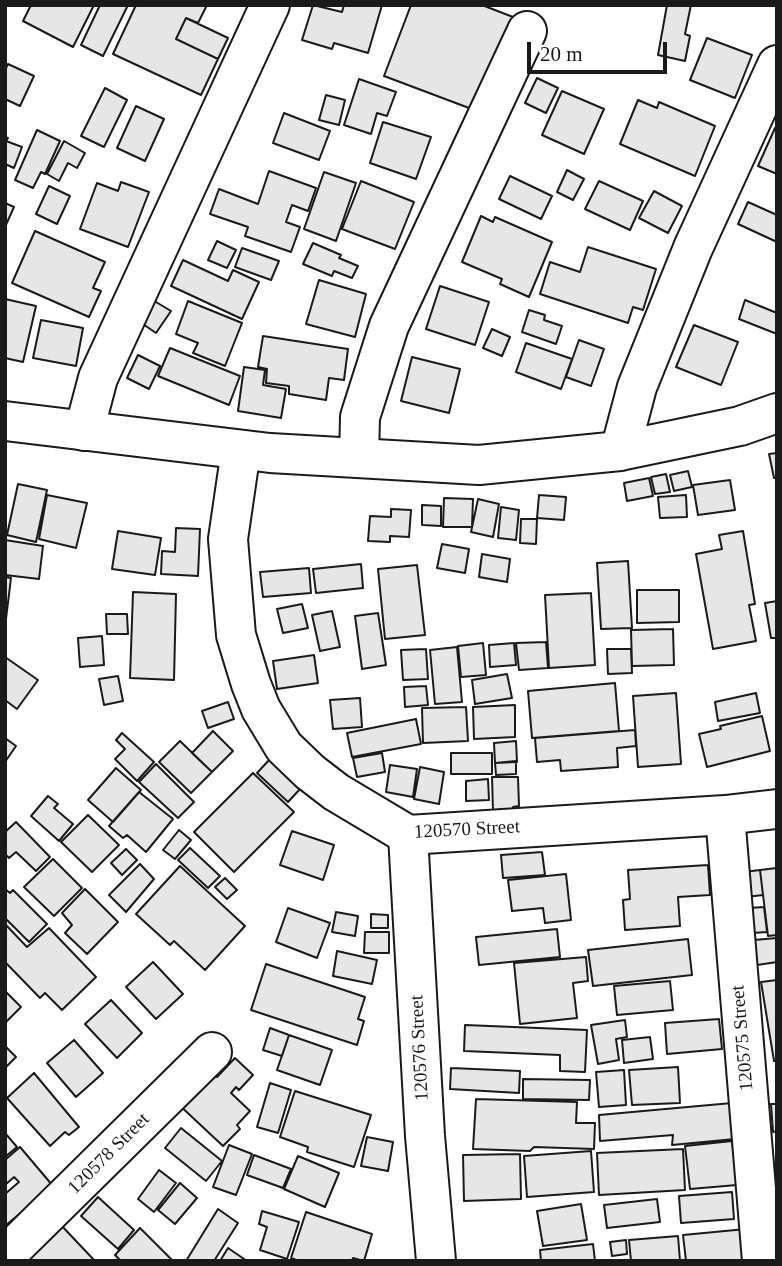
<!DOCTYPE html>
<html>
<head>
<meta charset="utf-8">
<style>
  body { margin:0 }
  #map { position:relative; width:782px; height:1266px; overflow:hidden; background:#fff; font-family:Georgia,serif }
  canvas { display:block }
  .frame { position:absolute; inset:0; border:7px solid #1a1a1a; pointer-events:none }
  .scale { position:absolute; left:527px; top:42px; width:140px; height:32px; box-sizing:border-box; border:4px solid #1a1a1a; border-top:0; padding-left:9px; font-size:21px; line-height:24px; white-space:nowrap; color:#1a1a1a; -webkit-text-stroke:5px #fff; paint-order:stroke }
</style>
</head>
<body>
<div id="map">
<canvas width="782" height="1266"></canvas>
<div class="frame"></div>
<div class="scale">20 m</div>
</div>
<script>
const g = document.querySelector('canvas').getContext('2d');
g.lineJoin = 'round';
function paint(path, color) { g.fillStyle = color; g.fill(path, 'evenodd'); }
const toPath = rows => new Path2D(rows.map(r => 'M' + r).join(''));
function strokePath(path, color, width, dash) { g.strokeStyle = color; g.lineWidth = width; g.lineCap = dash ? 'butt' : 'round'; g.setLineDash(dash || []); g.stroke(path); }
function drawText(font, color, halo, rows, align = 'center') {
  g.font = font + ' Georgia,serif'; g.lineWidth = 5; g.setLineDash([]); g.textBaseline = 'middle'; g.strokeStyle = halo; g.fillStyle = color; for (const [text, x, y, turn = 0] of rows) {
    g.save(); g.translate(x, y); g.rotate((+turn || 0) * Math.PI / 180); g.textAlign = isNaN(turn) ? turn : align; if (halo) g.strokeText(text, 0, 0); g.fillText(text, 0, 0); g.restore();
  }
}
const building = toPath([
  [31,5,94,5,73,47,23,21,31,5],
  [100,5,128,5,103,56,81,45,100,5],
  [136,5,207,5,198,23,186,18,176,39,218,59,201,95,113,54,136,5],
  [313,5,342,12,344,5,382,5,368,53,334,43,332,49,302,40,313,5],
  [411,5,482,5,513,17,477,111,384,76,411,5],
  [667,5,691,5,685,34,690,36,685,61,658,55,667,5],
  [186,18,228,38,218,59,176,39,186,18],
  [707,38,752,55,735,98,690,80,707,38],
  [8,64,34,76,20,106,5,99,5,70,8,64],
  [537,78,558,88,546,113,525,103,537,78],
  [359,79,396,92,387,116,377,113,371,134,344,125,359,79],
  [105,88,127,100,104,147,81,136,105,88],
  [562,91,604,109,584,154,542,135,562,91],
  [326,95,345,100,339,125,319,120,326,95],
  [638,100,657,108,659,102,715,126,695,176,620,144,638,100],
  [136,106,164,119,145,161,117,148,136,106],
  [284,113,330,131,319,160,273,143,284,113],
  [383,122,431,137,416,179,370,163,383,122],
  [775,128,777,128,777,174,758,166,775,128],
  [37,130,60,141,45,174,41,172,33,188,15,180,37,130],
  [5,137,8,138,6,141,22,147,14,168,5,164,5,137],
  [64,141,85,153,77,168,68,163,59,181,47,174,64,141],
  [567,170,584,179,573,200,557,192,567,170],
  [269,171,316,188,308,211,292,205,286,222,300,227,291,252,245,236,248,227,210,214,219,189,258,204,269,171],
  [324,172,356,183,336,241,304,229,324,172],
  [510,176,552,196,541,219,499,199,510,176],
  [361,181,414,202,395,249,342,229,361,181],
  [599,181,643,201,630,230,585,209,599,181],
  [121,182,149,192,128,247,80,229,97,183,118,191,121,182],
  [49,186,70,196,57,224,36,214,49,186],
  [654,191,682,206,668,233,639,218,654,191],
  [748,202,777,215,777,242,738,224,748,202],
  [5,203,14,207,5,227,5,203],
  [481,216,493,222,495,217,552,242,529,297,500,284,502,279,462,262,481,216],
  [35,231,105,262,93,288,101,291,89,317,12,283,35,231],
  [217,241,236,250,227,268,208,260,217,241],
  [313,243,341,255,339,258,358,266,352,278,334,271,332,276,303,264,313,243],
  [588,247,656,269,643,310,633,307,628,323,540,294,550,262,580,272,588,247],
  [242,248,279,261,271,280,235,267,242,248],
  [183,260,228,281,233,270,259,282,242,319,171,286,183,260],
  [319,280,366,294,355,337,306,324,319,280],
  [440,286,489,302,475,345,426,329,440,286],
  [5,299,36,306,23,362,5,358,5,299],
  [151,299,171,311,156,333,137,320,151,299],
  [745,300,777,313,777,334,739,319,745,300],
  [188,301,242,323,225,366,193,353,198,343,176,334,188,301],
  [529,310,545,315,544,320,562,326,556,344,522,332,529,310],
  [41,320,83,328,76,366,33,358,41,320],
  [694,325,738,342,721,385,676,367,694,325],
  [492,329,510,337,502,356,483,348,492,329],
  [263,336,348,349,344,380,329,378,326,400,289,394,289,386,266,383,267,369,258,367,263,336],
  [579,340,604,349,591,386,566,377,579,340],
  [526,343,572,359,561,389,516,372,526,343],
  [170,348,240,376,229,405,158,376,170,348],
  [138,355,160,366,149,389,127,378,138,355],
  [412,357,460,369,449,413,401,401,412,357],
  [244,367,265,370,263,385,286,389,281,418,238,411,244,367],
  [777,453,777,478,774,478,769,454,777,453],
  [688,471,692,487,674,491,670,475,688,471],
  [666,474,670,492,655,494,651,477,666,474],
  [649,478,653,496,627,501,624,483,649,478],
  [730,480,735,510,698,515,693,485,730,480],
  [18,484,47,490,36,542,7,535,18,484],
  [47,495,87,503,76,548,39,539,47,495],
  [539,495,566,497,564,520,537,518,539,495],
  [686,495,687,517,660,518,658,497,686,495],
  [444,498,473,499,472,527,443,527,444,498],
  [478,499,499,504,493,537,471,532,478,499],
  [422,505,441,506,441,526,422,525,422,505],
  [501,507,519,510,516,540,498,538,501,507],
  [391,509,411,510,409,537,390,536,390,542,368,541,370,516,391,517,391,509],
  [521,519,537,519,536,544,520,543,521,519],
  [176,528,200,529,198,576,161,574,162,551,175,552,176,528],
  [118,531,161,538,155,575,112,569,118,531],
  [743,531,755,604,749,605,756,641,713,649,696,554,722,549,719,535,743,531],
  [5,540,43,546,39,579,5,575,5,540],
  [442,544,469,549,465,573,437,568,442,544],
  [482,554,510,559,507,582,479,577,482,554],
  [628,561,632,628,601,629,597,563,628,561],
  [361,564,363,588,316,593,313,569,361,564],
  [417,565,425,635,385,639,378,569,417,565],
  [309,568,311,593,263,597,260,572,309,568],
  [5,577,11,578,6,619,5,619,5,577],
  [637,590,679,590,679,622,637,623,637,590],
  [133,592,176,594,174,680,130,678,133,592],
  [591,593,595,665,549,668,545,595,591,593],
  [777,601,777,638,771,638,765,603,777,601],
  [302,604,308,628,283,633,277,609,302,604],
  [332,611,340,647,320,651,312,615,332,611],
  [378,613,386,665,362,669,355,616,378,613],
  [106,614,127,614,128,634,107,634,106,614],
  [673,629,674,665,632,666,631,630,673,629],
  [102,636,104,665,80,667,78,638,102,636],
  [546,642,548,668,519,670,516,643,546,642],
  [483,643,486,675,461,677,458,646,483,643],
  [514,643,516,665,490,667,489,645,514,643],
  [457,647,462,702,435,704,430,650,457,647],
  [426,649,428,679,403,680,401,650,426,649],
  [607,649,631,649,632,673,608,674,607,649],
  [314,655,318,683,277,689,273,661,314,655],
  [5,657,38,680,17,709,5,700,5,657],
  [507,674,512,698,475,704,472,680,507,674],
  [118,676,123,701,104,705,99,679,118,676],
  [615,683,619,731,532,738,528,691,615,683],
  [426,686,428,705,405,707,404,687,426,686],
  [676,693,681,764,638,767,633,696,676,693],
  [756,693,760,713,718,721,715,702,756,693],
  [360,698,362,727,333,729,330,700,360,698],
  [228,702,234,719,208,728,202,711,228,702],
  [515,705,515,737,474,739,473,707,515,705],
  [466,707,468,741,423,743,422,708,466,707],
  [762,716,770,751,707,767,699,734,721,729,720,726,762,716],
  [416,719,421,744,352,757,347,733,416,719],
  [635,730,636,746,617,748,618,767,561,771,560,760,537,762,535,738,635,730],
  [213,731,233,751,212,772,192,753,213,731],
  [122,733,154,762,137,781,115,759,125,749,116,740,122,733],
  [5,738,16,746,5,762,5,738],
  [180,741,212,772,191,793,159,762,180,741],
  [516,741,517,762,495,763,494,743,516,741],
  [382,753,385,772,357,777,353,758,382,753],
  [451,753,492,753,492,774,451,774,451,753],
  [270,759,301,788,288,802,257,773,270,759],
  [516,761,516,774,496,775,495,763,516,761],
  [156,764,194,802,178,818,139,782,156,764],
  [390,765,417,769,413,797,386,792,390,765],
  [420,767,444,772,439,804,414,799,420,767],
  [116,768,141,790,113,822,88,800,116,768],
  [253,773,294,812,234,872,194,832,253,773],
  [492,777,518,777,519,806,513,807,513,810,493,811,492,777],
  [488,779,489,800,466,801,466,781,488,779],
  [139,792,173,819,146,852,127,835,123,838,109,826,139,792],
  [48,796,58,804,54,808,73,824,59,841,31,816,48,796],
  [88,815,119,845,92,872,61,842,88,815],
  [16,822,50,857,36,871,16,852,9,858,5,854,5,832,16,822],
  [179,830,191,840,175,859,163,850,179,830],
  [292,831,334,845,323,880,280,865,292,831],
  [190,848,220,876,208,888,178,860,190,848],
  [126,849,137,860,122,875,111,863,126,849],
  [542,852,545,875,503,878,501,855,542,852],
  [53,859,82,888,54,916,24,887,53,859],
  [140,864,154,879,126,912,109,895,140,864],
  [708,865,710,895,678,897,680,926,625,930,623,900,630,899,628,870,708,865],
  [180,866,245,926,205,970,174,941,170,945,136,914,180,866],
  [777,868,777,935,768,936,760,870,777,868],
  [760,870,763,895,746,897,744,872,760,870],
  [566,874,571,920,545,923,543,908,512,911,508,880,566,874],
  [225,878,237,890,227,899,215,887,225,878],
  [5,889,10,893,13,890,47,924,29,942,5,918,5,889],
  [85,889,118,922,87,954,65,933,72,925,62,913,85,889],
  [764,907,767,932,752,933,749,908,764,907],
  [288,908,330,923,317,958,276,942,288,908],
  [336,912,358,916,355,936,332,932,336,912],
  [371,914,388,915,388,928,371,928,371,914],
  [5,924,27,947,49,928,96,977,62,1010,45,993,40,998,5,962,5,924],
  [557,929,560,957,479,965,476,937,557,929],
  [365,932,389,932,389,953,364,953,365,932],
  [777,938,777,962,757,965,754,940,777,938],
  [688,939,692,975,593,986,588,950,688,939],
  [337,951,377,960,372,984,333,976,337,951],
  [586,957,588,981,573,983,577,1018,520,1024,514,963,586,957],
  [153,962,183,994,156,1019,126,987,153,962],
  [266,964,365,997,358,1019,364,1021,357,1045,251,1010,266,964],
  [777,980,777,1061,774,1061,761,982,777,980],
  [670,981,673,1010,617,1015,614,986,670,981],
  [5,991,21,1007,5,1023,5,991],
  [111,1000,142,1033,117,1058,85,1024,111,1000],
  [719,1019,722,1049,667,1054,665,1023,719,1019],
  [625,1020,627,1037,616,1039,619,1060,598,1064,591,1025,625,1020],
  [465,1025,587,1030,585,1072,560,1071,560,1055,464,1051,465,1025],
  [270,1028,289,1035,282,1056,263,1050,270,1028],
  [289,1035,332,1050,320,1085,277,1070,289,1035],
  [650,1037,653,1059,624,1063,622,1040,650,1037],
  [74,1040,103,1073,76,1097,47,1063,74,1040],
  [5,1046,16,1057,5,1068,5,1046],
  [235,1058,253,1075,239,1090,236,1087,231,1093,250,1111,237,1125,240,1129,223,1146,176,1102,208,1069,217,1077,235,1058],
  [678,1067,680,1103,632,1105,629,1070,678,1067],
  [451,1068,520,1071,519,1093,450,1089,451,1068],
  [624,1070,626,1105,599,1107,596,1072,624,1070],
  [34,1073,79,1127,69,1135,65,1132,50,1146,7,1098,34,1073],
  [523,1079,590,1080,589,1100,523,1099,523,1079],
  [270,1083,291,1090,278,1133,257,1127,270,1083],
  [295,1091,371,1115,354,1167,307,1152,308,1147,280,1137,295,1091],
  [476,1099,577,1102,576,1123,595,1123,594,1149,534,1147,530,1151,473,1149,476,1099],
  [732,1103,735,1139,672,1145,673,1135,600,1141,599,1115,732,1103],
  [771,1104,777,1104,777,1131,773,1132,771,1104],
  [181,1128,222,1161,206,1181,165,1148,181,1128],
  [5,1133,17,1147,5,1157,5,1133],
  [367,1137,393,1142,388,1171,361,1166,367,1137],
  [732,1141,737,1185,690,1189,685,1146,732,1141],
  [229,1145,252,1154,236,1195,213,1187,229,1145],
  [20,1147,53,1186,5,1226,5,1194,19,1182,14,1177,5,1185,5,1160,20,1147],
  [683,1149,685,1190,599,1195,597,1153,683,1149],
  [591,1151,594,1192,527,1197,524,1156,591,1151],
  [520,1154,521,1199,464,1201,463,1155,520,1154],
  [254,1155,291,1169,283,1188,247,1175,254,1155],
  [298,1156,339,1173,325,1207,284,1189,298,1156],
  [159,1170,176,1183,154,1212,138,1199,159,1170],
  [180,1183,197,1198,175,1224,158,1210,180,1183],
  [732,1192,734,1219,681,1223,679,1196,732,1192],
  [98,1197,134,1230,118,1249,81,1216,98,1197],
  [657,1199,660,1222,607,1228,604,1205,657,1199],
  [581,1204,587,1240,543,1246,537,1211,581,1204],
  [218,1209,238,1223,214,1261,186,1261,218,1209],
  [262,1211,299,1222,287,1259,260,1250,267,1227,259,1224,262,1211],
  [306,1212,372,1234,364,1261,353,1258,352,1261,299,1261,291,1258,306,1212],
  [59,1223,95,1261,20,1261,59,1223],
  [140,1228,172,1260,171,1261,121,1261,115,1255,140,1228],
  [746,1229,749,1260,686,1261,683,1235,746,1229],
  [678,1236,680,1261,631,1261,629,1240,678,1236],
  [626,1240,627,1254,612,1256,610,1242,626,1240],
  [593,1244,595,1261,541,1261,540,1250,593,1244],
  [228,1248,247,1261,220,1261,228,1248]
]);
const street = toPath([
  [84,431,98,378,270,5],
  [241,450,228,539,236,635,251,684,261,709,284,747,310,772,336,792,408,835,725,815,777,809],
  [620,451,637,387,693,248,777,65],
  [359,458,360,417,389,326,527,31],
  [725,815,762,1261],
  [408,835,425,1136,436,1261],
  [5,1256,212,1052]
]);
const secondary = toPath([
  [5,421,270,453,479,465,620,451,740,426,777,413]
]);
const streetNames = [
  ["120570 Street",467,830,-3],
  ["120575 Street",743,1038,-95],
  ["120576 Street",420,1048,-93],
  ["120578 Street",109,1154,-45]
];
paint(building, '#e6e6e6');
strokePath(building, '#1a1a1a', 2);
strokePath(street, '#1a1a1a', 42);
strokePath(secondary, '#1a1a1a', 42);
strokePath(street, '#fff', 38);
strokePath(secondary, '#fff', 38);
drawText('19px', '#1a1a1a', '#fff', streetNames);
</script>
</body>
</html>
